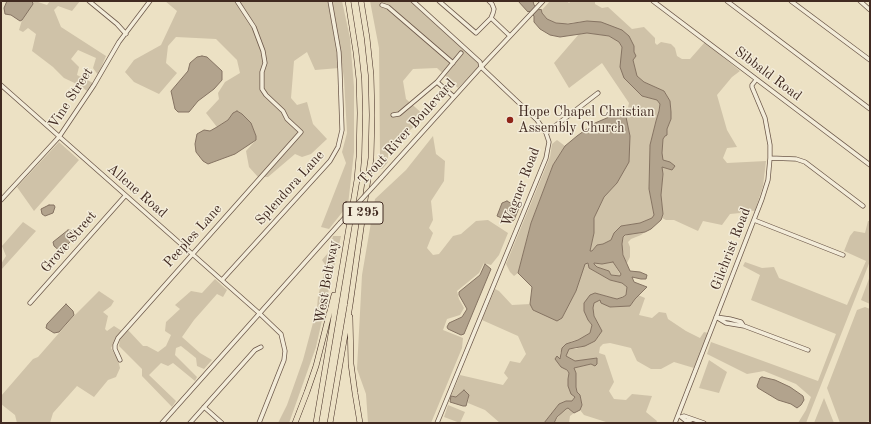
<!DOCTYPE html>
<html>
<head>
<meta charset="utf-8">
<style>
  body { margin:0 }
  #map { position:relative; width:871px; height:424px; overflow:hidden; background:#ece1c4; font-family:"Old Standard TT",serif }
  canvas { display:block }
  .frame { position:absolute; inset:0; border:2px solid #412a21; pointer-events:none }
</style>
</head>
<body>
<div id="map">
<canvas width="871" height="424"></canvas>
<div class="frame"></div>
</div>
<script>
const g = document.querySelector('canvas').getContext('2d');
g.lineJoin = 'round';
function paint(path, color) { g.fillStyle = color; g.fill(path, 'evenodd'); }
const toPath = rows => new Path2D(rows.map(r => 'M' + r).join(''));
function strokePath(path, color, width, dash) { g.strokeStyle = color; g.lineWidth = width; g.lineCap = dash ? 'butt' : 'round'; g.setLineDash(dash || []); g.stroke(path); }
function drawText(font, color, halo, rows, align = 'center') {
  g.font = font + ' "Old Standard TT",serif'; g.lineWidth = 3; g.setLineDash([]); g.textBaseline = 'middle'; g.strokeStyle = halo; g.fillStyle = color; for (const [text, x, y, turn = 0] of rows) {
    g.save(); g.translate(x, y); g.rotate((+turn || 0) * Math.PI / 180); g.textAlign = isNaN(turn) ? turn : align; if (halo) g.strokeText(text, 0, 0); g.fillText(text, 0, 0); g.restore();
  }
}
const green = toPath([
  [35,1,47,5,50,1,80,1,72,11,58,6,54,10,61,27,106,56,98,75,93,68,96,58,78,50,71,59,79,67,77,75,93,83,88,92,81,86,64,78,53,67,32,51,36,34,28,28,23,32,19,30,22,20,33,2],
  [165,1,328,1,339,68,315,70,307,52,294,61,291,98,297,105,307,102,313,124,327,139,311,154,302,157,295,154,268,177,258,177,249,167,246,151,256,140,256,136,251,123,242,114,237,111,228,120,217,127,206,113,219,99,218,93,225,82,240,73,237,60,216,39,176,37,168,46,166,63,177,73,159,94,134,82,125,72,134,60,161,45,177,11],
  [331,1,342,1,350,38,354,87,354,152,348,205,329,229,321,227,346,163,342,152,347,133,344,79,339,42],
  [370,1,414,1,482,63,458,88,437,68,413,69,403,81,406,99,425,116,388,151,388,162,382,169,375,168,380,155,379,48],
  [550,1,567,1,569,3,571,1,595,1,595,4,602,8,608,7,632,29,644,27,655,38,655,43,657,45,661,42,671,44,675,48,677,56,682,59,690,59,705,42,740,71,732,77,717,95,727,130,737,147,727,148,723,158,727,163,766,161,763,186,755,211,742,210,740,213,730,214,722,225,703,221,698,231,674,220,666,220,662,218,663,214,661,195,663,174,662,167,672,170,670,162,662,160,662,153,663,139,665,135,667,135,667,129,671,119,671,112,670,101,664,91,644,82,637,76,633,60,634,57,634,46,587,21,559,24,547,19,542,13,541,11],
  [587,33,609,36,619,42,622,47,621,51,642,96,657,100,660,104,659,111,656,121,650,145,649,189,654,215,652,218,640,223,621,226,614,233,611,240,603,244,597,245,592,251,590,251,594,233,594,218,604,197,617,183,630,136,626,117,629,103,602,63,569,88,554,63,579,34],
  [433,136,436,154,445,161,444,181,431,201,433,220,429,228,433,233,427,248,433,255,439,254,453,236,461,234,476,221,488,220,508,233,499,255,491,265,484,263,479,273,457,291,459,299,464,308,460,315,447,319,443,330,463,338,462,348,431,423,368,423,366,394,357,369,362,275,375,199,406,170],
  [557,140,565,146,553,165,531,223,518,273,514,276,510,272,506,264,550,157,552,144],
  [59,142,79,160,34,211,17,187],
  [868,221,870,221,870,261,806,423,798,423,806,410,811,397,796,384,764,371,747,374,707,354,711,342,818,381,836,334,751,300,760,275,743,266,745,262,762,268,774,267,779,278,847,305,866,261,844,251,850,236,854,231,865,233],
  [23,222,36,231,1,270,1,264,6,256,2,246],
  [645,232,641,235,631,239,628,242,630,247,630,257,627,263,625,261,622,247,623,237,629,234],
  [333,236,341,236,316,347,289,423,278,423,287,405,303,360,317,308,318,296,326,266,322,260,328,253],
  [613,262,621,276,611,275,609,271,597,267,594,264,594,263,602,264],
  [588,263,589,268,610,280,622,283,627,287,626,295,617,299,595,293,588,320,592,325,590,333,578,340,572,341,560,353,560,359,557,356,564,368,569,373,568,379,575,397,572,401,566,401,559,404,544,423,500,423,485,410,468,403,469,395,464,390,456,397,451,396,460,375,503,385,508,378,504,373,510,361,520,363,526,354,518,336,482,320,495,289,499,291,512,305,530,304,533,310,562,318,576,291,584,264],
  [870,276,870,304,861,300],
  [215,279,227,290,223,297,217,294,194,320,182,337,200,353,212,360,204,369,197,366,196,358,181,346,176,348,175,355,197,377,195,381,173,363,168,366,161,363,149,375,176,401,172,407,142,376,142,369,119,346,120,339,128,330,143,346,147,346,158,352,166,346,171,335,165,331,166,322,180,309,175,305,191,291,202,293],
  [99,291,114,301,111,306,103,312,108,316,105,329,107,331,114,326,122,331,116,339,111,348,118,360,120,368,116,377,108,380,94,397,77,386,53,413,50,423,17,423,15,415,1,404,1,396,33,359,38,357,73,317],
  [638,295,645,298,639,315,652,318,659,312,666,313,668,319,686,331,700,338,704,332,708,333,694,368,674,362,661,369,651,369,637,361,631,348,610,343,603,344,600,347,599,353,605,355,614,382,609,391,614,399,626,400,632,394,652,396,646,412,657,421,656,423,609,423,584,415,580,410,582,405,580,395,577,392,576,387,576,373,574,368,591,364,597,358,575,361,566,356,567,352,569,349,576,349,595,341,602,331,594,316,593,308,594,302,600,300,610,307,630,306],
  [865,307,870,309,870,421,861,423,840,423,827,388,857,310],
  [709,360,727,372,719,393,699,388],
  [824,398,834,423,814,423],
  [448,405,465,412,460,423,444,417],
  [568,408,574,413,570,416,569,423,554,423,561,413]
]);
const water = toPath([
  [7,1,32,1,33,4,22,20,20,21,11,15,5,14,4,8,7,1],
  [518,1,533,1,534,5,540,10,541,9,542,13,547,19,556,23,568,24,587,21,601,22,622,30,629,36,634,46,634,52,636,56,633,60,637,76,644,82,664,91,670,101,671,112,671,119,667,129,667,135,665,136,663,139,662,153,663,160,670,162,675,166,672,170,662,167,663,174,661,195,663,214,661,220,651,229,645,232,625,235,623,237,622,244,623,255,630,271,640,272,647,275,646,279,641,279,632,277,634,282,647,287,635,299,630,306,610,307,601,303,600,300,594,303,593,308,594,316,602,331,595,341,585,346,569,349,566,356,575,361,597,358,597,364,595,366,591,364,574,368,576,373,576,387,577,392,580,395,582,405,580,410,574,413,568,408,566,409,557,417,554,423,544,423,559,404,566,401,572,401,575,397,571,394,568,386,568,379,569,373,567,370,561,367,555,359,557,356,560,359,562,348,566,344,578,340,590,333,592,325,588,320,584,311,584,303,590,295,595,293,613,298,617,299,623,297,626,295,627,287,622,283,610,280,589,268,588,263,585,264,576,291,562,318,557,321,533,310,530,304,532,287,518,273,531,223,553,165,565,146,577,136,595,123,614,115,621,115,626,117,630,136,629,162,617,183,604,197,594,218,594,233,590,251,592,251,597,245,603,244,611,240,614,233,621,226,640,223,652,218,654,215,649,189,650,145,656,121,659,111,660,104,657,100,642,96,624,78,620,67,622,47,619,42,609,36,587,33,560,37,550,35,540,29,534,22,534,16,529,11,528,12,518,1],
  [613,262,621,274,620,276,611,275,609,271,597,267,594,264,594,263,602,264,613,262],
  [202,56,207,57,222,71,222,80,214,89,198,101,189,112,178,112,175,109,171,91,188,71,190,63,197,57,202,56],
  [237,111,242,114,251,123,256,136,256,140,235,154,208,164,203,161,196,152,195,144,197,134,204,130,210,131,217,127,228,120,233,113,237,111],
  [507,201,519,208,514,220,511,222,497,216,502,203,507,201],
  [49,205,54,205,55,207,53,213,45,216,42,214,41,209,49,205],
  [68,230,74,231,76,236,68,244,64,252,61,252,54,246,53,242,68,230],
  [485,264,491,269,464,334,461,335,448,329,447,327,449,323,462,317,467,309,459,295,459,292,480,275,485,264],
  [66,304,73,311,74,315,59,332,54,333,46,328,47,324,66,304],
  [762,377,775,380,790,387,803,396,804,400,801,405,797,408,791,404,778,400,758,388,757,386,760,378,762,377],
  [464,390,469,395,466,406,463,406,450,402,451,396,456,397,464,390]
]);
const minor = toPath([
  [89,1,117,24,126,34],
  [413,1,480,62,481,67,537,120,546,133,549,142,546,158,437,423],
  [439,1,476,33,491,18,493,13,494,9,492,4,489,1],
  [653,1,870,165],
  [727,1,870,109],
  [791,1,870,60],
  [860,1,870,10],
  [382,5,388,7,453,63],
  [491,18,510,36],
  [437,82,453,96],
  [1,85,259,313,281,334,285,351,284,360,259,423],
  [393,115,399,114,437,82,461,53],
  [546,133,598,93],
  [770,158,796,159,805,162,863,206],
  [381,178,481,67,543,1],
  [1,200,59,137,94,85,119,42,150,1],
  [754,220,843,255],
  [222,280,330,161,338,147,342,130,340,72,339,52,330,1],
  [30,303,125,196],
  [716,317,726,323,744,326,808,350],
  [716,317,730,319,741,322,743,325],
  [120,360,115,349,115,345,118,338,301,132,287,119,283,111,266,95,262,89,262,72,265,63,263,51,254,27,237,1],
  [204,407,222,423],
  [681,417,684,416,704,423],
  [681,417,686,421,691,420],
  [162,423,340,223],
  [190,423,255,350,261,347],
  [675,423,762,199,768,180,770,158,770,145,765,118,752,87,752,85,756,80]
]);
const highway = toPath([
  [350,317,351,364,355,393,360,423],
  [295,423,307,392,316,366,334,295],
  [316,423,357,180,359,157,360,113,359,79,356,52,348,1],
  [330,423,350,305,371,158,372,115,371,75,367,38,361,1]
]);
const minorBridge = toPath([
  [340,223,381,178]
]);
const markers = [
  [510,120,4,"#8f2418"]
];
const shields = [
  [363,213,40]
];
const shieldNames = [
  ["I 295",363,213]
];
const streetNames = [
  ["Sibbald Road",768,74,37],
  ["Vine Street",71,98,-57],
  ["Trout River Boulevard",407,132,-48],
  ["Wagner Road",521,187,-69],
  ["Splendora Lane",290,188,-48],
  ["Allene Road",137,191,41],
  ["Peeples Lane",193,236,-48],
  ["Grove Street",69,242,-49],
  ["Gilchrist Road",731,249,-69],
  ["West Beltway",327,282,-80]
];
const poiNames = [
  ["Hope Chapel Christian",518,112],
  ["Assembly Church",518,128]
];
paint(green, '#cfc2a8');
paint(water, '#b2a38d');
strokePath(water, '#857362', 1);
strokePath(minor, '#6c584a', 5);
strokePath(highway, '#412a21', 6);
strokePath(minor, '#f3ecd9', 3.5);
strokePath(highway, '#ece1c4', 5);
strokePath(minorBridge, '#6c584a', 5, []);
strokePath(minorBridge, '#f3ecd9', 3.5);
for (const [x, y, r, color] of markers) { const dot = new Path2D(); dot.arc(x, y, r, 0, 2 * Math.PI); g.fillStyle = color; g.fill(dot); strokePath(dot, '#f3ecd9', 1.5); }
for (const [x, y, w] of shields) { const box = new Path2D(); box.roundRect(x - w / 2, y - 11, w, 22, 3); g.fillStyle = '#f3ecd9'; g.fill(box); strokePath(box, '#412a21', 1); }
drawText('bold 13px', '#412a21', null, shieldNames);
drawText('14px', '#412a21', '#f3ecd9', streetNames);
drawText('14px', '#412a21', '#f3ecd9', poiNames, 'left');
</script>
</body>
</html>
